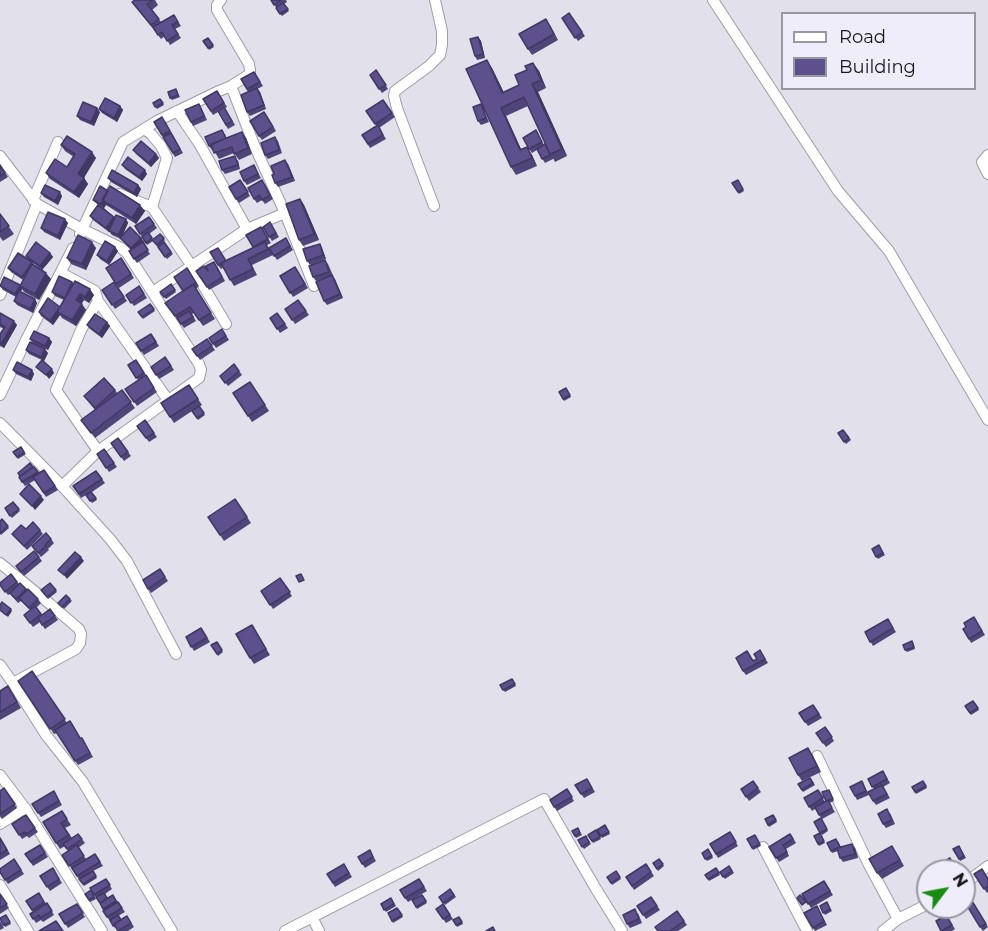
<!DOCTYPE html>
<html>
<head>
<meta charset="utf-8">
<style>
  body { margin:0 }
  #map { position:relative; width:988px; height:931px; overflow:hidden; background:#e1e0eb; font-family:Montserrat,sans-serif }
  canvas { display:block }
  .legend { position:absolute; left:781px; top:12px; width:195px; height:78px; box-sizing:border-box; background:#efedf9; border:2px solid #9998a1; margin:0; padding:8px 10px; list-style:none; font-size:18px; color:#19181c }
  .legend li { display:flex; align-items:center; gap:12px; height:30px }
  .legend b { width:30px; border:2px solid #9998a1 }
  .north { position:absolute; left:916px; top:859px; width:60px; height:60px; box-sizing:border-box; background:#efedf9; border:2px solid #9998a1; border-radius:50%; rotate:58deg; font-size:16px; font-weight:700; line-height:24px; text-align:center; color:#19181c }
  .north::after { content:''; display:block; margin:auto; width:21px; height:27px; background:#188c12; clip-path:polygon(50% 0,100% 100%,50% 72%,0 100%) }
</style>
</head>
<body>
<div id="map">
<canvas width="988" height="931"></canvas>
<ul class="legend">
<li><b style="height:8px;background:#fff"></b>Road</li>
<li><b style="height:16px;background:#5d508d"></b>Building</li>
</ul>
<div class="north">N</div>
</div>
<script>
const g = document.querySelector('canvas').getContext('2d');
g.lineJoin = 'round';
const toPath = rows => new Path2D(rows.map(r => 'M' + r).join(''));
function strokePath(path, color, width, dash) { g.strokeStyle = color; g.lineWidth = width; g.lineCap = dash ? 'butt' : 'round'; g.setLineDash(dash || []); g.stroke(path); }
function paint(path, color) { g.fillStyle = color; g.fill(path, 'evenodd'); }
const minor = toPath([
  [713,0,838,191,889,251,988,420],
  [231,86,255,147,285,213,314,286],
  [177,111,200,145,247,229],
  [144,129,151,134,161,146,167,158,152,207],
  [988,155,982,162,988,174],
  [0,156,37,204,82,229,121,248,127,253,199,364,201,370,199,378,98,451,62,486,0,423],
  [119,194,152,207,191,265,226,324],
  [33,200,58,142],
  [434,206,397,108,394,96,395,91,429,66,440,55,442,45,442,31,435,0],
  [80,234,123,142,157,121,219,91,231,86,250,74,250,70,249,64,217,10,217,5,221,0],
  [61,273,95,291,98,301,168,400],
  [153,292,247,229,285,213],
  [0,295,37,204],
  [98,301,81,330,56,390,98,451],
  [0,395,26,340,73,248],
  [62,486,110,539,127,561,176,654],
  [0,563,50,604,79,629,81,634,80,643,76,649,13,683],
  [0,665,13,683,46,735,83,782,172,931],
  [817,756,869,865,898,919],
  [0,775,25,808,102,931],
  [0,824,25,808],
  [763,847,807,931],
  [964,884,988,866],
  [0,885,28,931],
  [312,917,319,931],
  [285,931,544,799,596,889,622,931],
  [883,931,898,919,928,904]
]);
const wall = toPath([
  [135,0,155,0,158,5,152,10,161,22,174,15,181,26,175,29,181,38,170,45,165,36,161,39,132,2],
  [271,0,286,0,287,2,284,4,289,11,282,16],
  [569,13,585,36,578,41,562,18],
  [550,25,558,40,532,55,528,49],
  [478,37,481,41,485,58,477,60,475,56],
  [208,38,214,47,209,50,203,41],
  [533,63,539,71,546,88,538,92,567,156,555,162,553,158,553,159,545,163,537,150,532,153,529,149,538,134,544,145,547,148,528,106,506,116,521,149,527,147,532,155,537,166,516,175,511,167,492,68,504,93,519,85,527,70],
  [376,70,388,89,382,93,370,75],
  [254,72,263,86,257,89,260,92,266,109,250,116,247,112,248,92,241,79],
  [176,89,180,97,172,100,170,98],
  [217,91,227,107,225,108,235,125,228,129,218,112,213,115,203,99],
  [160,99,164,105,157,109,153,103],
  [383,100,395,117,379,128,386,139,370,148,362,135,377,126,366,111],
  [120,106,123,110,117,122,102,113,99,109],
  [201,107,207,120,193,126,191,122],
  [483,108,489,122,481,125,478,121],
  [100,112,94,126,80,120,77,116],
  [267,116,276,131,262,140,259,136],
  [165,121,183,153,175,157,162,135],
  [225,134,226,138,246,138,252,154,239,160,234,153,219,159,213,149,212,150,209,146],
  [275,137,278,141,282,153,268,159,265,155],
  [61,145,96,158,84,178,88,184,79,198,50,179,46,173,67,167,74,157,65,151],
  [133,150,156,154,159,158,151,167,136,154],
  [238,160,240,169,225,174,222,170],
  [288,164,295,181,278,187,275,183],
  [0,165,8,177,0,182],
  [122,165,147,174,142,181,125,169],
  [254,165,261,178,247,185,244,181],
  [108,178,138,185,141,189,137,197,111,182],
  [738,180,744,191,739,194,732,183],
  [243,184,250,196,239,203,236,199],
  [265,184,273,199,265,204,262,200,257,203,254,199],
  [100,186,145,211,136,224,106,205,104,208,115,218,126,219,128,223,123,234,141,238,144,242,143,243,150,254,137,263,134,259,131,250,121,239,112,235,109,231,109,232,93,220,90,216,98,205,93,200],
  [41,193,62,196,58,205,44,197],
  [300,199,304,205,319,240,303,246,299,240],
  [0,214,14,234,3,241,0,237],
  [149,217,157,228,149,234,153,240,160,234,165,240,162,244,164,242,173,254,167,259,153,241,147,245,135,226],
  [270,222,279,237,272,241,263,227],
  [68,223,60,240,44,232,41,228],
  [261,227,271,243,267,245,273,255,252,265,257,275,234,286,223,268,221,269,218,265,253,248],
  [286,238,293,250,277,260,269,248],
  [320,244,322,248,326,259,310,265,307,261],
  [115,247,118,251,109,265,121,258,134,278,119,288,116,284,109,265,100,259,97,255],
  [96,248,86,270,71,264,67,258],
  [50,253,53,257,42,270,29,260,26,256],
  [325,260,328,264,343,298,327,305,324,301,332,276,316,281,313,277],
  [32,262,35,266,51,279,39,300,24,292,22,289,21,292,37,303,33,313,17,305,14,301,16,297,3,290,0,286,20,285,23,280,11,272,8,268],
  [217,266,225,281,209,290,207,287,208,271],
  [295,267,308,288,293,297,280,276],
  [187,268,199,286,196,289,215,319,203,326,194,313,192,314,196,321,184,328,165,303,183,291],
  [72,282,74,284,94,295,89,303,84,300,81,304,86,310,76,326,62,318,60,315,53,325,41,316,39,312,60,307,64,300,55,296,52,292],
  [114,282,127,301,115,309,102,290],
  [171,284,176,292,166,299,160,292],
  [139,286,147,298,134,306,126,295],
  [298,300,309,315,295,324,285,309],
  [150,304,155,311,143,319,138,312],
  [0,313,17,325,4,348,0,346,0,334,4,329,0,327],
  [270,318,285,324,288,328,280,333],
  [107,322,110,326,102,338,90,329,87,325],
  [222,329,229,340,216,348,209,338],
  [151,334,159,346,144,355,136,343],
  [49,338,52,342,48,350,33,343,30,339],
  [207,339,215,350,200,360,192,349],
  [26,350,48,353,44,361,29,354],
  [165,357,174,370,159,379,151,367],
  [136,360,157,392,137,406,125,389,138,380,128,365],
  [234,364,242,375,228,386,220,376],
  [13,370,32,370,34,374,31,381,16,374],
  [250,382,269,411,252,422,233,393],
  [189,385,202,405,199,407,205,415,198,420,192,411,174,423,161,403],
  [566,388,571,397,564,401,559,392],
  [115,390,117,393,122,390,135,408,95,438,81,420,95,410,84,396],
  [145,420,157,437,149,442,146,438],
  [843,430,851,440,846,444,838,433],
  [118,438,131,456,124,461,111,443],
  [21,447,26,454,18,459,13,452],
  [104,449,117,467,109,472,97,454],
  [33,467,34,467,38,473,44,470,58,490,46,497,35,480,25,486,22,482],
  [96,471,105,483,92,492,97,500,92,503,86,495,81,498,73,486],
  [235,499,251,523,224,541,208,517],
  [13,502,20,511,12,518,5,508],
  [2,519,9,528,1,535,0,534,0,521],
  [26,529,40,530,43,534,27,550,12,534],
  [51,539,54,543,48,549,49,550,41,557,32,546],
  [879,545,885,555,878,559,872,549],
  [39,557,42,561,24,576,16,566],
  [160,569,168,581,151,593,143,580],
  [11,574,19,584,20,583,27,590,38,599,41,603,36,608,42,615,50,609,58,620,45,629,40,622,33,627,24,615,30,610,21,601,18,603,10,594,8,595,0,585],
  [280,578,292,596,273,609,261,591],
  [50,583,57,592,48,599,41,590],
  [66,595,72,601,64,609,58,603],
  [974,617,985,635,971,643,969,639,966,627],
  [888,619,896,632,873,646,865,632],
  [252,625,270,655,254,664,250,658],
  [201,628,210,642,194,651,186,637],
  [217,642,223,652,218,656,211,645],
  [913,643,915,649,907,652,905,650],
  [760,650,768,663,746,675,743,671,753,661,757,659],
  [32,671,67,723,73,725,80,738,82,738,84,742,93,757,78,765,57,733,54,734,18,681],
  [512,679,516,686,505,692,500,685],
  [0,691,12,692,21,708,0,720],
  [973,701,979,710,971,715,965,706],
  [813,705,822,718,808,726,799,713],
  [825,727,834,741,826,747,816,733],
  [812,754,821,772,802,781,798,775],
  [883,771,890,783,883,787,890,798,876,805,873,801,874,789,868,779],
  [810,778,815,785,803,792,798,784],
  [587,779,595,792,584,798,575,785],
  [753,781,761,792,749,801,741,789],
  [923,781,927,788,916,794,912,787],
  [864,785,869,795,857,800,855,796],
  [4,788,17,808,2,819,0,816,0,791],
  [567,789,574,801,557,811,550,800],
  [818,790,825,802,829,790,834,801,829,803,835,812,822,819,815,809,812,811,804,798],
  [54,791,62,805,41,817,32,804],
  [62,811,71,825,65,828,72,838,78,834,85,843,78,848,86,859,95,854,103,866,93,871,97,878,84,886,62,855,68,851,65,846,60,849,56,843],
  [890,813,895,824,886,828,883,824],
  [26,815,38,832,29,838,27,836,22,839,12,824],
  [773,815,777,822,769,827,765,819],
  [821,818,828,831,822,835,814,822],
  [605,825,610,834,602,838,597,830],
  [578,828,582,835,576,838,572,831],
  [596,830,601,839,593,843,588,835],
  [730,832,738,846,718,858,710,844],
  [820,833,825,843,819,846,814,836],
  [755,835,761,846,753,850,747,839],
  [586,836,591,844,584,849,578,840],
  [0,837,10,854,0,860],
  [793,838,796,843,786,849,789,856,779,862,769,847],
  [838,841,841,847,855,848,858,858,843,862,840,858,838,851,832,853,831,851],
  [40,845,48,857,33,866,25,854],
  [959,846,966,858,960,861,953,849],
  [708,849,713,858,707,861,702,853],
  [896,852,904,866,882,879,877,873],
  [372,854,376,861,365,868,358,857],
  [14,859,24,874,8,884,0,872],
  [659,859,664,866,658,871,653,863],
  [344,864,352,877,335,887,327,874],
  [646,864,654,876,634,890,626,877],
  [729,866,734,873,725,879,720,872],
  [53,868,62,883,50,891,40,876],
  [716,868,720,875,709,881,708,879],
  [616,871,621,879,612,885,607,877],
  [974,874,988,879,988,892,987,893],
  [106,879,112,889,105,894,107,898,113,895,125,912,118,916,121,920,127,916,134,927,128,931,118,931,116,927,115,928,107,917,104,910,90,888],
  [419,879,427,891,408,902,405,898],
  [824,881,833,895,811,908,802,894],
  [450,889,456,897,445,905,439,897],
  [91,890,96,899,90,902,85,894],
  [39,893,46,904,47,903,54,915,43,922,41,920,36,923,30,914,33,912,26,901],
  [0,894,9,908,0,914],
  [422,895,427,903,417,909,412,900],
  [651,897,660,910,646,919,637,906],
  [391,898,396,906,386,912,381,904],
  [827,902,832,911,825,915,820,906],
  [77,904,85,917,68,928,59,914],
  [443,904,453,919,446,923,436,909],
  [975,905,988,927,983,931,980,927],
  [817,906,827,925,815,931,804,913],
  [397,908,403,917,393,923,388,913],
  [677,911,687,925,678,931,658,931],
  [638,913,642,923,630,928,627,924],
  [6,915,11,924,5,927,3,925],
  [946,915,955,929,952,931,941,931],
  [461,919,463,924,457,927,456,925],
  [0,921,4,928,0,930]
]);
const shadedWall = toPath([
  [478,37,481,41,485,58,483,54],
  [487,60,492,68,508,101,502,93],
  [533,63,539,71,546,88,541,80],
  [532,84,538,92,567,156,562,149],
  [257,88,260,92,266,109,264,105],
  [120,106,123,110,117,122,114,118],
  [97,108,100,112,94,126,91,122],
  [501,108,506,116,525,158,520,150],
  [242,132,246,138,252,154,248,148],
  [527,147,532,155,537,166,532,158],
  [92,152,96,158,82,180,78,174],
  [156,154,159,158,151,167,149,163],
  [285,160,288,164,295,181,292,177],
  [145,170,147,174,142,181,139,177],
  [84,178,88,184,79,198,74,192],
  [138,185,141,189,137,197,134,193],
  [60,192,62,196,58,205,55,201],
  [300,199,304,205,319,240,314,234],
  [103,201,106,205,104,208,101,204],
  [140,205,145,211,136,224,132,218],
  [114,217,117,221,109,232,106,228],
  [65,219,68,223,60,240,58,236],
  [126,219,128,223,121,239,118,235],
  [141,238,144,242,134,252,131,248],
  [92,242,96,248,86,270,82,264],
  [320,244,322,248,326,259,323,255],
  [115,247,118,251,109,265,107,261],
  [50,253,53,257,42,270,40,266],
  [46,273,51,279,39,300,35,294],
  [332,275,335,279,343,298,340,294],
  [20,285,22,289,18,298,15,294],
  [90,289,94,295,89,303,85,297],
  [80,294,84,300,80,306,76,300],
  [35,299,37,303,33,313,30,309],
  [82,304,86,310,76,326,72,320],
  [60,307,57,312,60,315,53,325,50,321],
  [14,321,17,325,4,348,1,344],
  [107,322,110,326,102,338,99,334],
  [49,338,52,342,48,350,45,346],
  [45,349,48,353,44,361,41,357],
  [52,369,54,373,49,379,46,375],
  [32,370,34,374,31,381,28,377],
  [41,496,44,500,35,510,32,506],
  [81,557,84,561,67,579,64,575],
  [11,609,12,611,8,617,6,615],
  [808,748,812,754,821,772,817,766],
  [852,844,855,848,858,858,855,854]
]);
const building = toPath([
  [135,0,153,0,147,4,159,19,151,25,132,2,135,0],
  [271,0,281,0,274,5,271,0],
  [283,3,288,9,280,14,276,8,283,3],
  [569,13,582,32,575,38,562,18,569,13],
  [174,15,178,22,172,25,178,34,167,41,162,32,158,35,153,27,174,15],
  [546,19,554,34,528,49,519,34,546,19],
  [478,37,483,54,475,56,470,39,478,37],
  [208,38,213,45,208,48,203,41,208,38],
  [487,60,502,93,519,85,515,75,527,70,525,66,533,63,541,80,532,84,562,149,550,154,524,97,501,108,520,150,527,147,532,158,511,167,466,69,487,60],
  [376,70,386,85,379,89,370,75,376,70],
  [254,72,260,82,247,89,241,79,254,72],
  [257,88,264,105,247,112,241,95,257,88],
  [176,89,178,95,170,98,168,92,176,89],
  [217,91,224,103,211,111,203,99,217,91],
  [105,98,120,106,114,118,99,109,105,98],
  [160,99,163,103,155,107,153,103,160,99],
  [383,100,392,113,375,124,366,111,383,100],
  [83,102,97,108,91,122,77,116,83,102],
  [199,104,204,116,191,122,185,110,199,104],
  [481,104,486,118,478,121,473,107,481,104],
  [224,107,232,121,226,125,218,111,224,107],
  [264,112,273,127,259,136,250,121,264,112],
  [162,117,170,131,162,135,154,122,162,117],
  [378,125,383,135,368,144,362,135,378,125],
  [222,130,226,138,209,146,205,137,222,130],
  [536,130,542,142,529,149,523,138,536,130],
  [242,132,248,148,234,154,232,147,214,153,211,144,242,132],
  [171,133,180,149,173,153,163,137,171,133],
  [67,136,92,152,78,174,84,178,74,192,46,173,55,159,67,167,75,154,61,145,67,136],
  [275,137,279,150,265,155,261,143,275,137],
  [141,141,156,154,149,163,133,150,141,141],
  [545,144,550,155,542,159,537,149,545,144],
  [235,156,238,165,222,170,219,161,235,156],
  [128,157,145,170,139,177,122,165,128,157],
  [285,160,292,177,275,183,272,175,274,174,271,166,285,160],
  [0,165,5,173,0,176,0,165],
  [254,165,258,174,244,181,240,172,254,165],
  [112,170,138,185,134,193,108,178,112,170],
  [240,180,248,192,236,199,229,187,240,180],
  [262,180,270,195,262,200,259,195,254,199,248,188,262,180],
  [738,180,743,189,738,192,732,183,738,180],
  [45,185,60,192,55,201,41,193,45,185],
  [100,186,108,191,101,204,93,200,100,186],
  [110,186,140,205,132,218,102,200,110,186],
  [300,199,314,234,299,240,286,204,300,199],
  [98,205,114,217,106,228,90,216,98,205],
  [48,212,65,219,58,236,41,228,48,212],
  [0,214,9,226,0,232,0,214],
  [116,215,126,219,118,235,109,231,116,215],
  [149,217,154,224,140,234,135,226,149,217],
  [270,222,276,233,269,237,263,227,270,222],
  [130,227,141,238,131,248,120,238,130,227],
  [261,227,268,239,253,247,246,235,261,227],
  [148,232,152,238,146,243,142,237,148,232],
  [160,234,164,238,157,245,152,240,160,234],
  [78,235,92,242,82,264,67,258,78,235],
  [286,238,290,246,274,256,269,248,286,238],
  [105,241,115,247,107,261,97,255,105,241],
  [36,242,50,253,40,266,26,256,36,242],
  [143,242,148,250,134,259,129,251,143,242],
  [164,242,171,252,165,257,158,247,164,242],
  [265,242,268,249,248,259,253,269,230,280,221,263,265,242],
  [320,244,323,255,307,261,303,249,320,244],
  [218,248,226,261,218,265,210,252,218,248],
  [18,253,32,262,22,277,8,268,18,253],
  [121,258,131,274,116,284,106,268,121,258],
  [325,260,329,272,313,277,309,266,325,260],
  [214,262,222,277,207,287,196,271,204,266,208,271,206,266,214,262],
  [32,264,46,273,35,294,20,286,32,264],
  [295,267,305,284,290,293,280,276,295,267],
  [187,268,196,283,183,291,174,277,187,268],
  [332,275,340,294,324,301,316,282,332,275],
  [59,276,72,282,65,298,52,292,59,276],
  [4,277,20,285,15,294,0,286,4,277],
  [75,281,90,289,85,297,80,294,76,300,82,304,72,320,57,312,75,281],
  [114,282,124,297,112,305,102,290,114,282],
  [171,284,175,290,164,297,160,292,171,284],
  [193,284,211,313,199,320,190,307,175,316,165,303,193,284],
  [139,286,144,294,131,303,126,295,139,286],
  [19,291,35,299,30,309,14,301,19,291],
  [48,298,60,307,50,321,39,312,48,298],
  [298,300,306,311,292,320,285,309,298,300],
  [150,304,154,309,142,317,138,312,150,304],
  [189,311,193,317,181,324,177,318,189,311],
  [0,313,14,321,1,344,0,344,0,334,5,327,0,324,0,313],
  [277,313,285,324,277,329,270,318,277,313],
  [95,314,107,322,99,334,87,325,95,314],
  [222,329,226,336,213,344,209,338,222,329],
  [34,331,49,338,45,346,30,339,34,331],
  [151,334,156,342,141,351,136,343,151,334],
  [207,339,212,346,197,356,192,349,207,339],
  [30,342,45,349,41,357,26,350,30,342],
  [165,357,171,366,156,375,151,367,165,357],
  [42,360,52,369,46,375,36,367,42,360],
  [136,360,144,373,136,378,128,365,136,360],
  [17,362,32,370,28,377,13,370,17,362],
  [234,364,239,371,225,383,220,376,234,364],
  [146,375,154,388,134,402,125,389,146,375],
  [104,378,115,390,95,408,84,396,104,378],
  [250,382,265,405,248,416,233,393,250,382],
  [189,385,198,399,170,417,161,403,189,385],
  [566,388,570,395,563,399,559,392,566,388],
  [122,390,131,402,91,433,81,420,122,390],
  [199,406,204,413,197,418,192,411,199,406],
  [145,420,154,433,146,438,137,426,145,420],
  [843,430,849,438,844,442,838,433,843,430],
  [118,438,128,452,121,457,111,443,118,438],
  [21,447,24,452,17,457,13,452,21,447],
  [104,449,114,463,106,468,97,454,104,449],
  [30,463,33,467,20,476,18,473,30,463],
  [34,467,38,472,22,482,19,477,34,467],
  [44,470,55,486,44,493,33,477,44,470],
  [96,471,102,479,79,494,73,486,96,471],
  [29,484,41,496,32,506,20,494,29,484],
  [91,492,96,498,90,501,86,495,91,492],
  [235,499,247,517,220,535,208,517,235,499],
  [13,502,19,509,10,516,5,508,13,502],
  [2,519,8,526,0,533,0,521,2,519],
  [33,522,40,530,24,546,12,534,21,525,26,529,33,522],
  [46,533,51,539,45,545,46,546,38,553,32,546,46,533],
  [879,545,883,553,876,557,872,549,879,545],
  [34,551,39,557,21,572,16,566,34,551],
  [75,552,81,557,64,575,58,570,75,552],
  [160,569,165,577,148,589,143,580,160,569],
  [11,574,17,582,5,592,0,585,0,583,11,574],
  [301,574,304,580,299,582,296,576,301,574],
  [280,578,290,592,270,605,261,591,280,578],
  [20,583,26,589,16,599,10,593,20,583],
  [50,583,56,590,47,597,41,590,50,583],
  [28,589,38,599,29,608,19,598,28,589],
  [66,595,70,599,62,607,58,603,66,595],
  [2,602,11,609,6,615,0,610,0,605,2,602],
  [35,606,41,614,30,623,24,615,35,606],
  [50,609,55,616,42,625,38,618,50,609],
  [974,617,982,631,969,639,963,629,966,627,964,623,974,617],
  [888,619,893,628,870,642,865,632,888,619],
  [252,625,266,649,250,658,236,634,252,625],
  [201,628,207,638,191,647,186,637,201,628],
  [912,641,914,647,905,650,903,645,912,641],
  [217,642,222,650,217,654,211,645,217,642],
  [760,650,765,659,743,671,736,658,747,651,753,661,757,659,754,654,760,650],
  [32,671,65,719,50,729,18,681,32,671],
  [512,679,515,684,503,690,500,685,512,679],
  [8,686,17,702,0,712,0,691,8,686],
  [973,701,978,708,970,713,965,706,973,701],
  [813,705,819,714,805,722,799,713,813,705],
  [70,721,80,738,82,738,90,753,75,761,55,730,70,721],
  [825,727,832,737,823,743,816,733,825,727],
  [808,748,817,766,798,775,789,758,808,748],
  [883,771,887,779,872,787,868,779,883,771],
  [810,778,813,783,802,790,798,784,810,778],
  [587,779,592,788,581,794,575,785,587,779],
  [753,781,758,788,746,797,741,789,753,781],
  [862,781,866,791,855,796,850,787,862,781],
  [923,781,926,786,915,792,912,787,923,781],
  [882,785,887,794,873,801,868,792,882,785],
  [4,788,15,804,0,814,0,791,4,788],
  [567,789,572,797,554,807,550,800,567,789],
  [818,790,823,798,809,807,804,798,818,790],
  [829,790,833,799,826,801,822,792,829,790],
  [54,791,59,801,38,813,32,804,54,791],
  [828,800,832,808,819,815,815,807,828,800],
  [887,809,892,820,883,824,878,814,887,809],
  [62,811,67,819,61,823,69,835,56,843,43,822,62,811],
  [26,815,35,828,26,834,25,832,19,835,12,824,26,815],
  [773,815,776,820,768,825,765,819,773,815],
  [821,818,827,829,820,833,814,822,821,818],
  [605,825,609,832,601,836,597,830,605,825],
  [578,828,580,833,575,836,572,831,578,828],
  [596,830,600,837,592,841,588,835,596,830],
  [730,832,736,842,716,854,710,844,730,832],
  [820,833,824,841,818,844,814,836,820,833],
  [78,834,82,839,67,849,63,844,78,834],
  [790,834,793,839,783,845,787,852,776,858,769,847,790,834],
  [755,835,760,844,752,848,747,839,755,835],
  [586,836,589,842,582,847,578,840,586,836],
  [0,838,7,850,0,854,0,838],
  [836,839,840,847,831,851,827,843,836,839],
  [852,844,855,854,840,858,837,848,852,844],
  [40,845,45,853,31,862,25,854,40,845],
  [77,845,84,856,69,866,62,855,77,845],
  [892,846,900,860,877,873,869,859,892,846],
  [959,846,964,856,959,859,953,849,959,846],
  [708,849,712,856,705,859,702,853,708,849],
  [370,850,373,857,362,864,358,857,370,850],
  [95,854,100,862,77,876,72,868,95,854],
  [950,858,956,870,955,871,941,871,938,865,950,858],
  [14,859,21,870,5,880,0,872,0,869,14,859],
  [659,859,663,864,657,869,653,863,659,859],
  [344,864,349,873,333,883,327,874,344,864],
  [646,864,651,872,632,886,626,877,646,864],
  [729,866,732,871,723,877,720,872,729,866],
  [53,868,59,879,47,887,40,876,53,868],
  [716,868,719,873,708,879,705,875,716,868],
  [982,869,988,879,988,886,984,889,974,874,982,869],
  [93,871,96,876,83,884,79,879,93,871],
  [616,871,620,877,611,883,607,877,616,871],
  [106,879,110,885,94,895,90,888,106,879],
  [419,879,424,887,405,898,400,890,419,879],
  [824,881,830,891,808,904,802,894,824,881],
  [450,889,454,895,443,903,439,897,450,889],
  [91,890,94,897,89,900,85,894,91,890],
  [39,893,44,902,32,910,26,901,39,893],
  [104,893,107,898,100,903,96,897,104,893],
  [0,894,7,904,0,908,0,894],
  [113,895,116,901,103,909,100,903,113,895],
  [422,895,426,901,416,907,412,900,422,895],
  [800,895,806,902,802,905,797,898,800,895],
  [651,897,657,906,643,915,637,906,651,897],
  [391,898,394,904,384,910,381,904,391,898],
  [972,901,986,924,980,927,966,904,972,901],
  [118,902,122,908,107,917,103,911,118,902],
  [827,902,830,909,823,913,820,906,827,902],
  [47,903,52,911,40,918,39,915,33,919,30,914,47,903],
  [77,904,83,913,65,924,59,914,77,904],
  [443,904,450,915,443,919,436,909,443,904],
  [817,906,824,921,813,928,804,913,817,906],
  [397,908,402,915,392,921,388,913,397,908],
  [635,909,639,919,627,924,623,915,635,909],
  [677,911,684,921,670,931,658,931,655,927,677,911],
  [6,915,10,922,3,925,0,918,6,915],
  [118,915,121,920,114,924,115,925,113,926,110,920,118,915],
  [946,915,952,925,941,931,936,921,946,915],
  [127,916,131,923,118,931,114,924,127,916],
  [459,917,462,922,456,925,453,920,459,917],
  [56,921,63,931,39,931,56,921],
  [493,927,495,931,486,931,493,927]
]);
strokePath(minor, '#9e9ca7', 12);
strokePath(minor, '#fff', 10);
paint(wall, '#504579');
paint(shadedWall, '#413863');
paint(building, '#5d508d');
strokePath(building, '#413863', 1.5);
</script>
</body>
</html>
